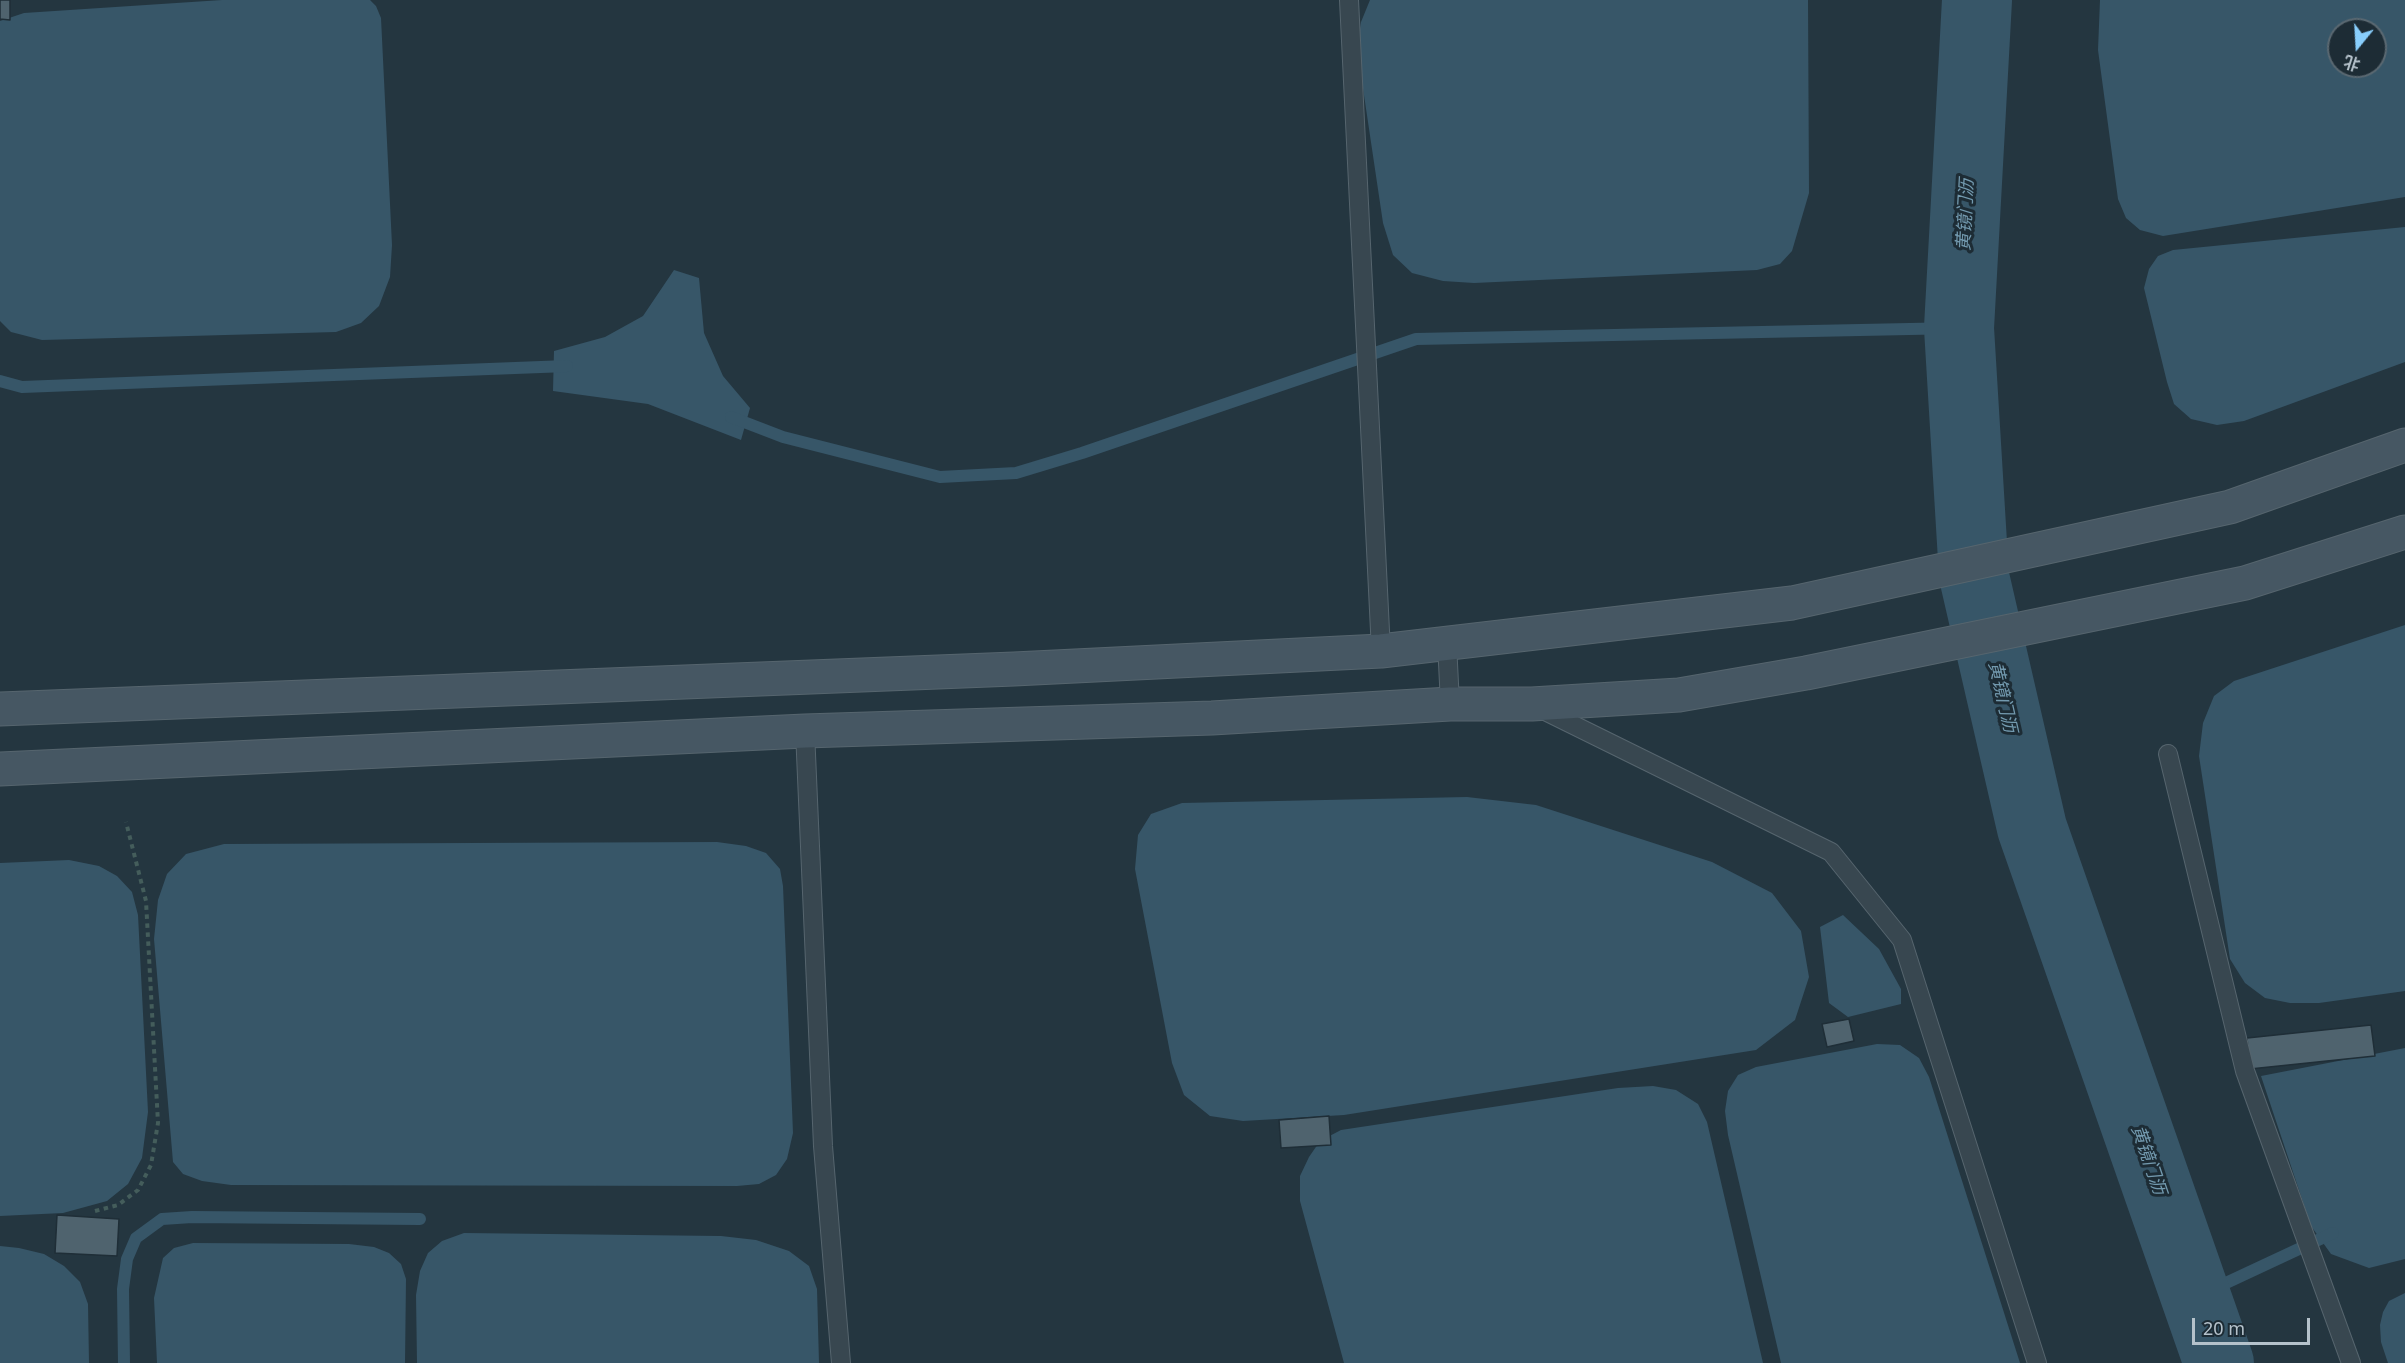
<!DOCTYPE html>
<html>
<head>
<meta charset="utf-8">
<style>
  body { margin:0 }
  #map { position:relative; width:2405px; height:1363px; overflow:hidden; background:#243640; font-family:"Noto Sans","Noto Sans SC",sans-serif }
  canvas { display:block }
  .north { position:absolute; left:2327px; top:18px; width:60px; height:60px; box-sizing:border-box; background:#1d2c35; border:2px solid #5a6871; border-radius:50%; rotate:198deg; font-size:16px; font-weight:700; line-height:24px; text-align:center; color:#b5c2cb }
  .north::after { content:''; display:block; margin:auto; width:21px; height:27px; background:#88cefc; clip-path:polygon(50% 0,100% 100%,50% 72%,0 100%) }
  .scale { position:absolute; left:2192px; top:1318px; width:118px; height:27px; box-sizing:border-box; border:3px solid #b5c2cb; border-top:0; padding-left:8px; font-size:18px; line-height:21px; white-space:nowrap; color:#b5c2cb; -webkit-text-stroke:4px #1d2c35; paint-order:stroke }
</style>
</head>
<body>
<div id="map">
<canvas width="2405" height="1363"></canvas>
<div class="north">北</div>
<div class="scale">20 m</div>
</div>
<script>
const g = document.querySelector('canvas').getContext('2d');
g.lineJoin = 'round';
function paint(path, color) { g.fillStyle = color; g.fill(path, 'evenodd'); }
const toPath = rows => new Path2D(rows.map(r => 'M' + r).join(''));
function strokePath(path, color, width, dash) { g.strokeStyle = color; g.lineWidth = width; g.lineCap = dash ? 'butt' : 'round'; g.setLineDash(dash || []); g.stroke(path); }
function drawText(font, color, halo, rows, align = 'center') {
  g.font = font + ' "Noto Sans","Noto Sans SC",sans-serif'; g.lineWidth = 6; g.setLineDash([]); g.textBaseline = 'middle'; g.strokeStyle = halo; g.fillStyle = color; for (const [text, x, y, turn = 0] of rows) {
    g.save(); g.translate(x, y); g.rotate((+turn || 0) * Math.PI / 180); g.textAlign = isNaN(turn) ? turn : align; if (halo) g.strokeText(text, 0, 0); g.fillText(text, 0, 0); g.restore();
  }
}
const water = toPath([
  [222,0,370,0,376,6,381,18,392,245,390,277,379,306,361,323,336,332,42,340,11,332,0,321,0,21,24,13],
  [1370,0,1808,0,1809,193,1792,251,1780,264,1757,270,1474,283,1443,281,1412,273,1393,255,1383,223,1357,48,1361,22],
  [2100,0,2405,0,2405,197,2163,236,2140,230,2126,218,2118,199,2098,50],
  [2339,30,2375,30,2375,66,2339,66],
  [2405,227,2405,362,2244,421,2217,425,2191,419,2174,404,2167,382,2144,288,2149,269,2158,256,2173,250],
  [674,270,699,278,704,333,723,376,750,408,741,440,648,404,553,391,554,351,605,337,643,316],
  [2405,625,2405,991,2319,1003,2290,1003,2265,998,2245,983,2230,959,2199,756,2203,723,2214,696,2234,681],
  [1467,797,1536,805,1712,862,1772,893,1801,931,1809,977,1795,1020,1756,1050,1344,1115,1243,1121,1210,1116,1184,1095,1172,1063,1135,869,1138,835,1151,814,1182,803],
  [717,842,746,846,766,853,780,869,783,886,793,1133,787,1159,776,1175,759,1184,737,1186,231,1185,202,1181,183,1174,173,1162,154,939,158,900,167,874,186,854,224,844],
  [69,860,99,866,117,876,132,892,138,915,148,1112,142,1158,128,1184,107,1201,63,1213,0,1216,0,863],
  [1843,915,1879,949,1901,989,1901,1004,1848,1017,1829,1003,1820,927],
  [1877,1044,1900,1045,1919,1058,1929,1077,2020,1363,1781,1363,1728,1135,1725,1111,1728,1091,1738,1075,1756,1067],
  [2405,1048,2405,1259,2369,1268,2331,1254,2311,1226,2261,1076],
  [1653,1086,1676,1090,1698,1104,1707,1122,1763,1363,1344,1363,1300,1201,1300,1176,1309,1157,1320,1141,1341,1130,1618,1088],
  [464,1233,721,1236,756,1240,789,1251,809,1266,817,1289,819,1363,417,1363,416,1295,420,1271,428,1253,442,1241],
  [193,1243,349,1244,374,1247,389,1253,401,1264,406,1279,405,1363,157,1363,154,1298,163,1258,174,1248],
  [0,1246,19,1248,44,1254,64,1266,80,1282,88,1304,89,1363,0,1363],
  [2405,1293,2405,1363,2388,1363,2381,1342,2380,1325,2383,1312,2389,1301]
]);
const stream = toPath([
  [0,381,22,387,567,366],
  [731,417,783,437,940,477,1016,473,1082,453,1416,339,1959,328],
  [2196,1297,2333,1233],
  [124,1363,123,1289,127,1259,136,1238,162,1219,192,1217,420,1219]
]);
const river = toPath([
  [1977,0,1959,328,1974,576,2032,828,2219,1363]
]);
const building = toPath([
  [0,0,10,0,10,20,0,19,0,0],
  [1849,1019,1854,1041,1827,1047,1822,1024,1849,1019],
  [2371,1025,2375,1056,2250,1069,2247,1038,2371,1025],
  [1329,1116,1331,1145,1281,1148,1279,1120,1329,1116],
  [57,1215,119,1219,117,1256,55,1253,57,1215]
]);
const path = toPath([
  [95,1211,118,1205,138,1190,151,1165,158,1123,146,901,126,822]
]);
const lane = toPath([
  [1349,0,1381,651],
  [1447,643,1450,704],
  [1539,708,1831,852,1902,940,2037,1363],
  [805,731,823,1146,841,1363],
  [2168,754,2245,1071,2351,1363]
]);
const secondary = toPath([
  [0,709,1014,669,1381,651,1792,603,2230,507,2405,445],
  [0,769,805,731,1212,718,1450,704,1532,704,1679,695,1806,673,2245,583,2405,532]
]);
const waterNames = [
  ["黄镜门沥",1966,215,-87],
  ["黄镜门沥",2002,697,77],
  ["黄镜门沥",2148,1160,71]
];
paint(water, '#375668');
strokePath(stream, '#375668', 12);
strokePath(river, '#375668', 70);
paint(building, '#4f636e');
strokePath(building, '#1f2e37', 1.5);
strokePath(lane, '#56656e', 20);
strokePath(secondary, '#56656e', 35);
strokePath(path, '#445d5b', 4, [4.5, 4.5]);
strokePath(lane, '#384750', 18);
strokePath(secondary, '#465763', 33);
drawText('italic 18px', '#739aaf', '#1d2c35', waterNames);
</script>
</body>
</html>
